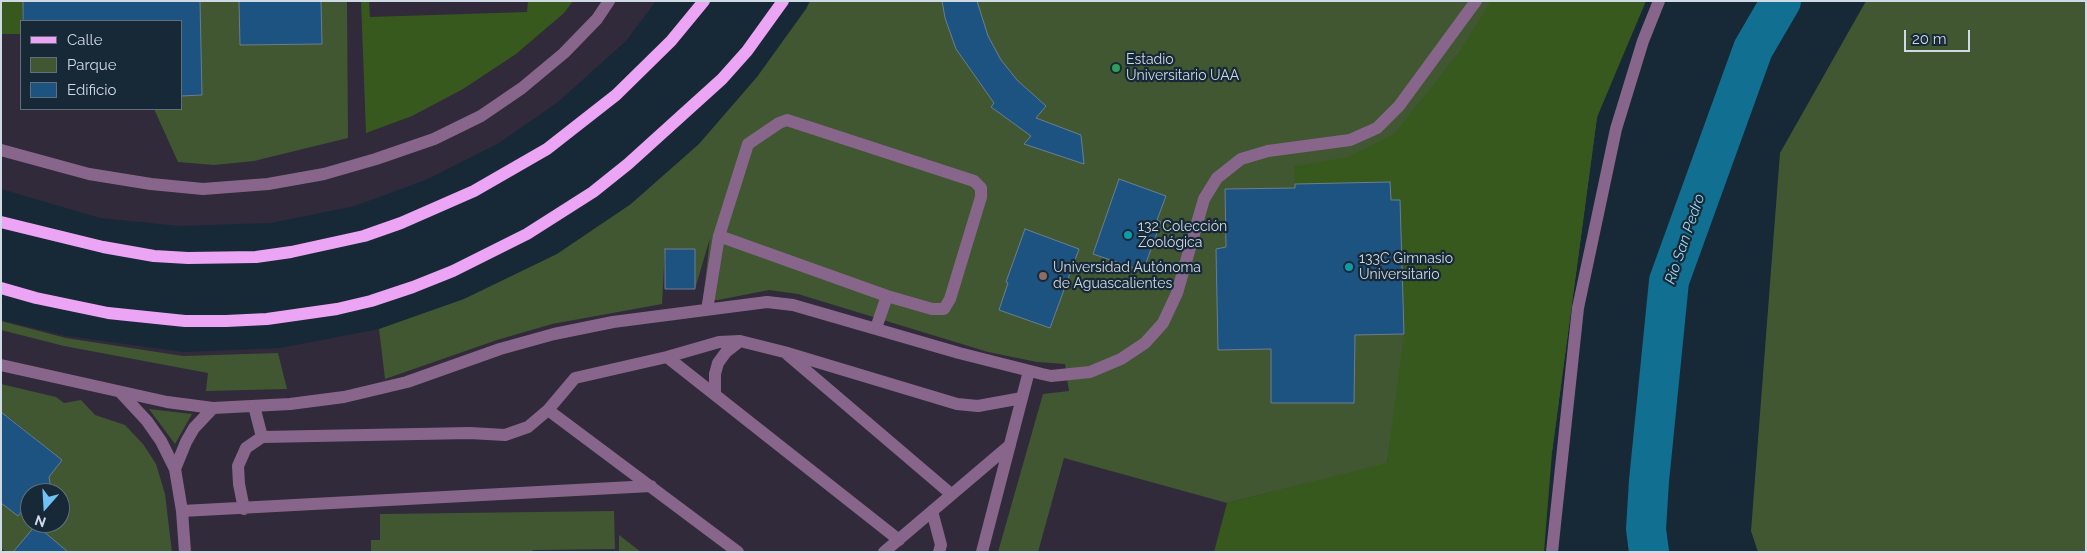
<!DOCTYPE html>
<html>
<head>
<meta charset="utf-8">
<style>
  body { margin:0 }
  #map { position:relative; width:2087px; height:553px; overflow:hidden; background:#172837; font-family:Raleway,sans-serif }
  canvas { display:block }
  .frame { position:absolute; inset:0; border:2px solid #d0dae5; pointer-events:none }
  .legend { position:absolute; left:20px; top:20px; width:162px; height:90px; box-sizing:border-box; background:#172837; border:1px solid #616f7d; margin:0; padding:6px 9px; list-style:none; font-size:15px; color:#d0dae5 }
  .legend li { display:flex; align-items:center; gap:10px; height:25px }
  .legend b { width:25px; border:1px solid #616f7d }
  .north { position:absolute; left:20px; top:483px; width:50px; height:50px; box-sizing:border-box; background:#172837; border:1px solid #616f7d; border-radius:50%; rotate:199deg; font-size:14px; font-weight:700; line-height:20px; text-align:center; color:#d0dae5 }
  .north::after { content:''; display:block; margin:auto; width:18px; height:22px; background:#71c1f4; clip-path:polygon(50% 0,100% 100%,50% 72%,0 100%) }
  .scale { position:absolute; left:1904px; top:30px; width:66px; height:22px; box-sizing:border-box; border:2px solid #d0dae5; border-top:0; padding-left:6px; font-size:15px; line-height:18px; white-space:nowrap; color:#d0dae5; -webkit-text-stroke:4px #172837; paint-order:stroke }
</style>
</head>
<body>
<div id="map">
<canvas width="2087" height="553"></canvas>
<div class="frame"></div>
<ul class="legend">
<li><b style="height:6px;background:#eca5f4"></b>Calle</li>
<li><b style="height:14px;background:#415732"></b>Parque</li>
<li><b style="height:14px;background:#1d5381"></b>Edificio</li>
</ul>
<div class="north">N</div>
<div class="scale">20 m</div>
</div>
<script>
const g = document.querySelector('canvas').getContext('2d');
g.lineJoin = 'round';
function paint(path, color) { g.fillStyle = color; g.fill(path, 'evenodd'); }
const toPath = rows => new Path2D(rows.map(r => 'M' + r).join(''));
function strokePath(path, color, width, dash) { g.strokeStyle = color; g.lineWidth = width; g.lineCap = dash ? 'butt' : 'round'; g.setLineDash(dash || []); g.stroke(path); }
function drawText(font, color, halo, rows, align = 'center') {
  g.font = font + ' Raleway,sans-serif'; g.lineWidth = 4.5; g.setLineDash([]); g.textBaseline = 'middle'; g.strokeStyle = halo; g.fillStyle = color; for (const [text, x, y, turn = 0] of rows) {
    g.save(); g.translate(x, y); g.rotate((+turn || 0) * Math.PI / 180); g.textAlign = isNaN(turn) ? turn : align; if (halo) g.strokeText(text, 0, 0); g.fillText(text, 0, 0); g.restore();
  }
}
const education = toPath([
  [1,1,656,1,626,41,558,102,499,143,428,179,355,206,271,223,179,226,100,218,1,189],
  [21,21,181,21,181,109,21,109],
  [810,1,1646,1,1597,117,1552,452,1544,552,1,552,1,320,67,336,184,352,280,348,379,329,464,299,557,254,631,204,699,144,757,77,806,9],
  [30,493,60,493,60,523,30,523]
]);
const green = toPath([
  [200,1,239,1,240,45,322,44,321,1,347,1,348,138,254,161,214,165,178,162,154,109,181,109,181,96,202,95],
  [810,1,1644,1,1597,117,1552,452,1390,443,1387,464,1227,503,1064,458,1038,552,998,552,1043,394,1069,391,1065,364,1037,362,988,352,798,294,769,290,718,300,703,300,710,238,695,289,695,249,665,249,662,304,552,324,497,340,385,379,379,329,464,299,557,254,631,204,699,144,757,77,806,9],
  [1866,1,2086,1,2086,552,1758,552,1751,531,1780,153],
  [1,321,66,338,183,356,278,353,287,389,206,391,208,373,64,346,1,330],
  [1,384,56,397,64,403,81,400,95,415,125,425,143,444,156,464,165,494,172,552,68,552,36,526,13,552,6,552,1,548,1,503,18,516,30,501,30,523,60,523,60,493,43,493,47,490,50,483,49,477,62,460,7,416,1,423],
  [149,409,192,414,175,444],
  [614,511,615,549,533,550,532,552,371,552,371,540,380,540,380,514],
  [619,535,641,552,619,552]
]);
const forest = toPath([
  [1,1,23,1,21,34,1,34],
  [361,1,369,1,370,17,527,12,528,1,573,1,564,13,516,54,463,89,412,116,366,133],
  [1491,1,1646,1,1597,117,1552,452,1544,552,1214,552,1227,503,1387,463,1404,334,1400,200,1391,200,1390,182,1295,184,1294,166,1348,157,1394,134,1459,52]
]);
const river = toPath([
  [1649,552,1646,529,1649,481,1669,281,1753,49,1781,1]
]);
const building = toPath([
  [23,1,200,1,202,95,181,96,181,21,23,21,23,1],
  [239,1,321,1,322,44,240,45,239,1],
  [942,1,977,1,988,36,1001,60,1017,80,1046,106,1036,118,1081,135,1084,164,1024,144,1031,136,991,107,994,103,956,49,945,18,942,1],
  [1119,179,1166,196,1157,220,1161,222,1143,271,1093,254,1119,179],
  [1390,182,1391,200,1400,200,1404,334,1355,335,1354,403,1271,403,1271,349,1218,350,1216,249,1226,247,1225,189,1295,188,1295,184,1390,182],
  [1025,229,1079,249,1050,328,999,310,1008,283,1006,282,1025,229],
  [665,249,695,249,695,289,665,289,665,249],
  [1,412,62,460,49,477,50,483,47,490,43,493,30,493,30,501,18,516,1,503,1,412],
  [36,525,68,552,13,552,36,525]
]);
const minor = toPath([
  [1,150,89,174,151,184,203,189,268,184,324,174,376,159,434,139,481,116,522,88,564,53,597,19,609,1],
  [707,310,719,236,748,144,779,123,787,120,974,181,981,188,981,197,950,299,944,309,932,309,887,296,719,236],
  [876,328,887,296],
  [788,355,951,494],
  [667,357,899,540],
  [1,365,167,402,213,408,290,404,344,397,407,382,500,349,554,334,613,322,767,302,793,305,959,353,1042,374,1051,376,1090,372,1121,359,1145,343,1163,323,1177,293,1204,199,1217,178,1241,159,1268,151,1350,140,1377,128,1399,106,1476,1],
  [121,393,147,421,161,441,175,469,182,511,185,552],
  [715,395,715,374,718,363,726,352,740,341],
  [254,406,262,437],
  [548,410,738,552],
  [175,469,186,442,194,428,213,408],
  [244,509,239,484,238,466,246,448,262,437,470,433,505,435,528,427,548,410,575,378,667,357,719,342,740,341,784,352,957,404,978,406,1022,398],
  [182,511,651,486],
  [932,511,941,545,939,552],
  [884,552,1010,445],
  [982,552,1029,371],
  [1552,552,1578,308,1616,129,1643,41,1659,1]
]);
const major = toPath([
  [1,222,103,247,154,256,188,258,256,257,291,252,364,236,401,223,474,191,547,149,616,95,671,41,704,1],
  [1,288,36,298,108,313,185,321,226,321,267,319,337,309,371,301,413,287,453,271,527,234,593,192,628,164,722,79,747,51,783,1]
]);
const markers = [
  [1116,68,5,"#2e9e5b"],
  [1128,235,5,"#0f9aa8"],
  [1349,267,5,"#0f9aa8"],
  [1043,276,5,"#8d6e63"]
];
const poiNames = [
  ["Estadio",1126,60],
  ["Universitario UAA",1126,76],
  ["132 Colección",1138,227],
  ["Zoológica",1138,243],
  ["133C Gimnasio",1359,259],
  ["Universitario",1359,275],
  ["Universidad Autónoma",1053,268],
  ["de Aguascalientes",1053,284]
];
const waterNames = [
  ["Río San Pedro",1685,239,-71]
];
paint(education, '#312a3a');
paint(green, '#415732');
paint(forest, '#38591d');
strokePath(river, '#116f91', 40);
paint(building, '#1d5381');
strokePath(building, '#6b7e91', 1);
strokePath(minor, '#88668c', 12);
strokePath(major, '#eca5f4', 12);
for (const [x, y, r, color] of markers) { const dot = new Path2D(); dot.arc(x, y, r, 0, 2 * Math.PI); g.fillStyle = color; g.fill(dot); strokePath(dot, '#172837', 2); }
drawText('14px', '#d0dae5', '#172837', poiNames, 'left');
drawText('italic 15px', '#99d7f5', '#172837', waterNames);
</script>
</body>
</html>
